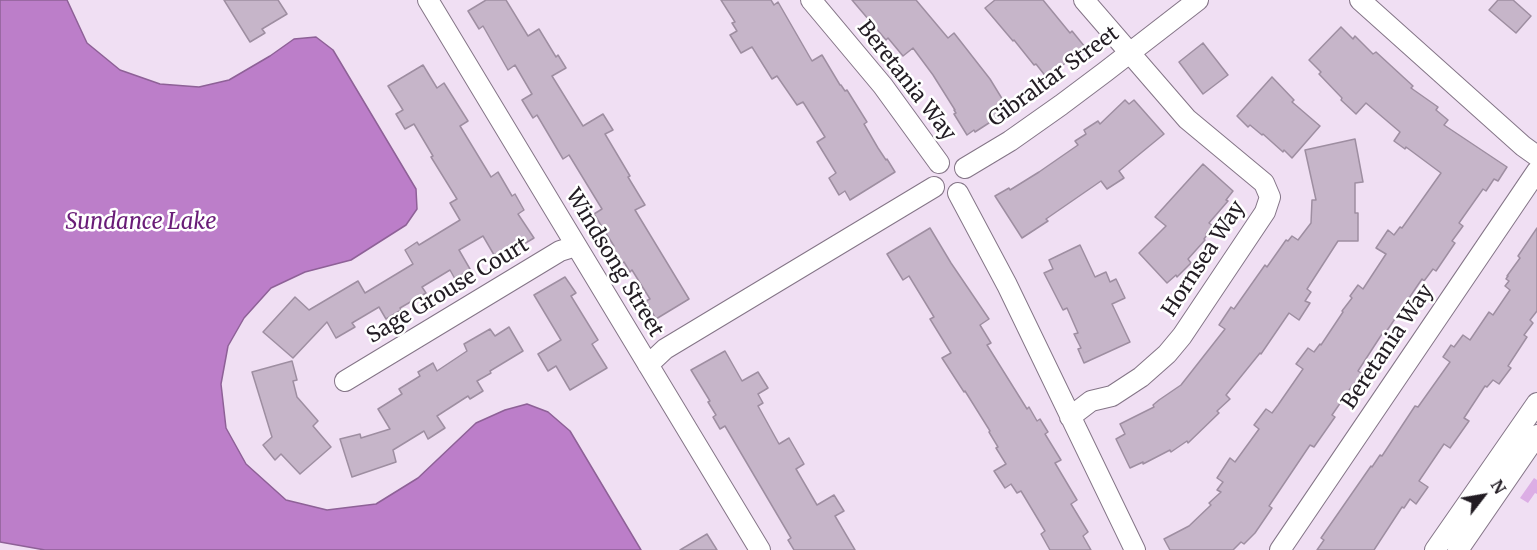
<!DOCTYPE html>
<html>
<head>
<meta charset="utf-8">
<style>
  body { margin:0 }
  #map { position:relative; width:1537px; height:550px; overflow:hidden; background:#f0dff3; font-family:Merriweather,serif }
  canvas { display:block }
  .north { position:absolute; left:1453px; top:466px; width:60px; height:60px; -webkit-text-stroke:4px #fff; paint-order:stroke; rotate:59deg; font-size:16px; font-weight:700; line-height:24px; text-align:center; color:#221c23 }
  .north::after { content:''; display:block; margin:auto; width:21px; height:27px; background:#221c23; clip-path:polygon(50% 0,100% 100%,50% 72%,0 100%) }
</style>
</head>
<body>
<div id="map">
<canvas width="1537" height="550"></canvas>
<div class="north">N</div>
</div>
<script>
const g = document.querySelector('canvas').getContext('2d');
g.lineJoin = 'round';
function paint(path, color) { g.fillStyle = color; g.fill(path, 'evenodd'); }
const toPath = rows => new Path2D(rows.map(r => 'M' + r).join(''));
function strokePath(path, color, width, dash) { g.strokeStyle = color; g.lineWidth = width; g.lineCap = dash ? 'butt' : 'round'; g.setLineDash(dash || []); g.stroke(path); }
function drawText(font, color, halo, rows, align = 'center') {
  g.font = font + ' Merriweather,serif'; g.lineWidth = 5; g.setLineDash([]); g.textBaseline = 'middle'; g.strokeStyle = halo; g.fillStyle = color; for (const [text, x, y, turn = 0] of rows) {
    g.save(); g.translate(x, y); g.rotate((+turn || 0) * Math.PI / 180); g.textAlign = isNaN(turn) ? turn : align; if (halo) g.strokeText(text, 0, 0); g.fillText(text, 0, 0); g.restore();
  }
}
const green = toPath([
  [1534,478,1537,480,1537,494,1535,493,1528,503,1520,498]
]);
const water = toPath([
  [0,0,67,0,87,43,120,70,160,84,199,87,229,80,270,56,294,39,316,37,333,50,416,189,417,209,406,225,351,260,305,272,271,288,244,318,228,346,221,384,226,428,246,464,286,500,327,510,376,504,418,478,476,423,505,410,527,404,548,412,570,431,641,550,45,550,0,542,0,0]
]);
const building = toPath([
  [224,0,278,0,287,14,262,29,265,33,250,42,224,0],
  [486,0,506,0,528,36,539,29,556,57,558,55,566,68,552,76,583,126,603,114,613,130,605,134,630,176,628,177,645,205,635,210,689,299,656,319,646,301,650,299,632,270,630,272,624,262,621,264,612,247,614,246,594,214,602,209,569,155,563,159,537,115,533,118,522,100,532,94,515,65,508,70,483,26,479,29,468,11,486,0],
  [721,0,771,0,774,5,778,2,812,61,822,55,840,85,841,85,845,91,847,90,867,122,864,124,878,148,886,160,887,159,895,172,850,200,845,191,839,195,829,178,836,173,817,142,825,137,803,102,797,105,777,76,772,79,752,47,741,53,730,35,737,31,732,23,735,22,721,0],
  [852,0,916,0,948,38,954,33,990,79,1009,110,975,132,974,130,967,135,954,114,956,113,954,110,955,110,933,75,913,48,903,56,888,38,886,40,852,0],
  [995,0,1043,0,1070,33,1072,31,1085,47,1047,78,1036,64,1034,65,1014,40,1013,41,985,8,995,0],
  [1498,0,1513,0,1531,16,1516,33,1489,10,1498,0],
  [1341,27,1353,39,1355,36,1373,54,1376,52,1413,86,1411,88,1438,107,1436,110,1448,120,1444,125,1507,167,1498,181,1494,179,1486,191,1483,189,1459,223,1463,226,1452,241,1455,243,1436,271,1433,269,1424,281,1422,279,1384,335,1382,334,1358,371,1364,375,1355,388,1352,386,1332,415,1335,417,1314,447,1310,445,1269,506,1272,508,1255,533,1244,544,1241,542,1233,550,1170,550,1164,539,1189,526,1211,505,1209,503,1221,492,1217,490,1223,482,1217,478,1230,458,1235,462,1259,429,1254,425,1266,409,1272,413,1278,405,1303,369,1296,364,1308,348,1314,352,1320,344,1321,345,1343,312,1342,311,1352,298,1350,296,1358,285,1363,289,1386,254,1376,248,1388,230,1394,235,1400,227,1402,228,1441,173,1406,147,1405,149,1394,141,1400,132,1366,103,1356,114,1341,100,1342,98,1319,74,1321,72,1309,60,1341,27],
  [1203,43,1228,75,1203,94,1179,62,1203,43],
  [423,65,437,88,444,83,468,121,460,126,491,177,498,172,512,196,515,194,524,210,518,214,534,238,497,260,483,236,459,250,470,269,455,279,450,270,422,287,426,293,400,308,401,310,386,319,379,307,352,323,355,327,336,338,327,322,293,358,263,332,295,297,309,310,358,281,365,293,413,264,405,250,417,242,419,245,460,220,450,203,457,199,431,157,433,156,414,124,405,129,396,114,403,110,388,86,423,65],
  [1272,77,1294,100,1292,102,1320,126,1292,158,1284,150,1283,152,1263,134,1262,135,1250,125,1248,127,1237,116,1272,77],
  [1125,100,1129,104,1134,100,1164,134,1119,171,1124,178,1107,189,1101,181,1046,219,1048,221,1022,238,995,196,1009,188,1010,190,1039,172,1078,145,1075,141,1086,134,1084,130,1098,121,1100,124,1125,100],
  [1355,139,1363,182,1355,183,1355,213,1358,213,1358,241,1338,241,1307,289,1311,292,1305,301,1310,303,1299,320,1289,313,1261,354,1260,353,1226,395,1230,399,1217,411,1219,413,1188,443,1187,441,1171,452,1170,450,1143,464,1143,462,1130,468,1116,439,1125,434,1120,424,1154,407,1153,405,1159,400,1181,385,1225,329,1219,325,1231,307,1234,309,1265,265,1267,267,1286,240,1288,241,1292,236,1298,240,1311,223,1312,200,1316,200,1305,150,1355,139],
  [1203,164,1233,191,1226,200,1228,201,1209,223,1213,226,1206,234,1207,235,1204,239,1205,240,1188,259,1191,263,1177,277,1176,275,1167,283,1139,253,1166,226,1155,217,1203,164],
  [930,228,951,263,989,319,980,325,991,343,987,345,1027,409,1029,407,1037,421,1040,419,1048,432,1045,434,1061,460,1055,463,1077,500,1071,504,1088,532,1083,536,1091,550,1050,550,1041,534,1045,531,1021,491,1017,493,1011,484,1005,488,994,471,1006,464,996,448,998,447,989,432,990,431,965,391,964,392,942,358,951,353,930,319,934,317,909,276,903,280,887,254,930,228],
  [1537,228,1537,311,1530,320,1533,323,1524,335,1527,337,1508,366,1511,368,1499,384,1493,380,1487,387,1485,386,1464,418,1469,421,1450,448,1444,444,1419,481,1428,487,1416,504,1410,499,1404,508,1402,507,1374,550,1317,550,1324,540,1321,538,1371,466,1372,467,1380,455,1382,456,1415,406,1418,407,1450,362,1443,357,1451,345,1454,347,1463,335,1470,340,1489,312,1493,315,1510,290,1505,286,1509,281,1506,279,1508,276,1507,276,1520,258,1518,256,1537,228],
  [1080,245,1095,277,1106,272,1110,282,1116,279,1125,298,1112,304,1130,342,1084,363,1078,349,1081,348,1074,334,1078,333,1067,308,1063,310,1044,273,1053,269,1049,260,1080,245],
  [565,277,576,293,571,296,598,340,592,344,607,368,570,390,556,366,548,371,538,354,561,340,534,295,565,277],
  [509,327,523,351,490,371,491,373,477,381,483,391,470,399,468,396,437,416,445,428,428,439,424,431,393,450,396,462,352,477,340,439,360,434,361,438,390,429,378,409,402,394,399,389,420,376,418,372,433,363,437,371,467,351,464,344,490,329,495,336,509,327],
  [725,351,742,381,758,372,768,388,758,394,763,403,758,406,779,444,789,438,804,464,796,469,817,505,834,495,844,511,835,516,855,550,794,550,788,540,791,538,725,426,720,429,713,417,716,415,708,402,710,401,691,370,725,351],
  [292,361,297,380,293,381,297,397,318,421,313,426,331,447,300,474,281,454,275,460,263,445,272,437,252,372,292,361],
  [707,534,717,550,680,550,707,534]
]);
const street = toPath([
  [428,0,760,550],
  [811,0,883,86,939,163],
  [1360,0,1523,146,1537,156],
  [965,168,1010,141,1061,105,1105,72,1198,0],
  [958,193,1007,285,1135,550],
  [648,365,665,349,934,187],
  [345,381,560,251,576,246],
  [1070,417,1091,401,1112,396,1141,377,1167,354,1182,336,1265,212,1270,197,1264,183,1187,119,1084,0],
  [1280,550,1537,171],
  [1435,550,1537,403],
  [1458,550,1537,435]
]);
const streetNames = [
  ["Gibraltar Street",1054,77,-36],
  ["Beretania Way",906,81,52],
  ["Hornsea Way",1204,259,-57],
  ["Windsong Street",614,263,59],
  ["Sage Grouse Court",448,291,-31],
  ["Beretania Way",1388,347,-56]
];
const waterNames = [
  ["Sundance Lake",141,223]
];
paint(green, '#dcaee5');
paint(water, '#bc7ec9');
strokePath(water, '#8e6197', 1.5);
paint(building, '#c6b5c9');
strokePath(building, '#9e8ea1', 1.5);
strokePath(street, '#847587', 22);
strokePath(street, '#fff', 20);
drawText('21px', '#221c23', '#fff', streetNames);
drawText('italic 22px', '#691c77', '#fff', waterNames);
</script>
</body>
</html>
